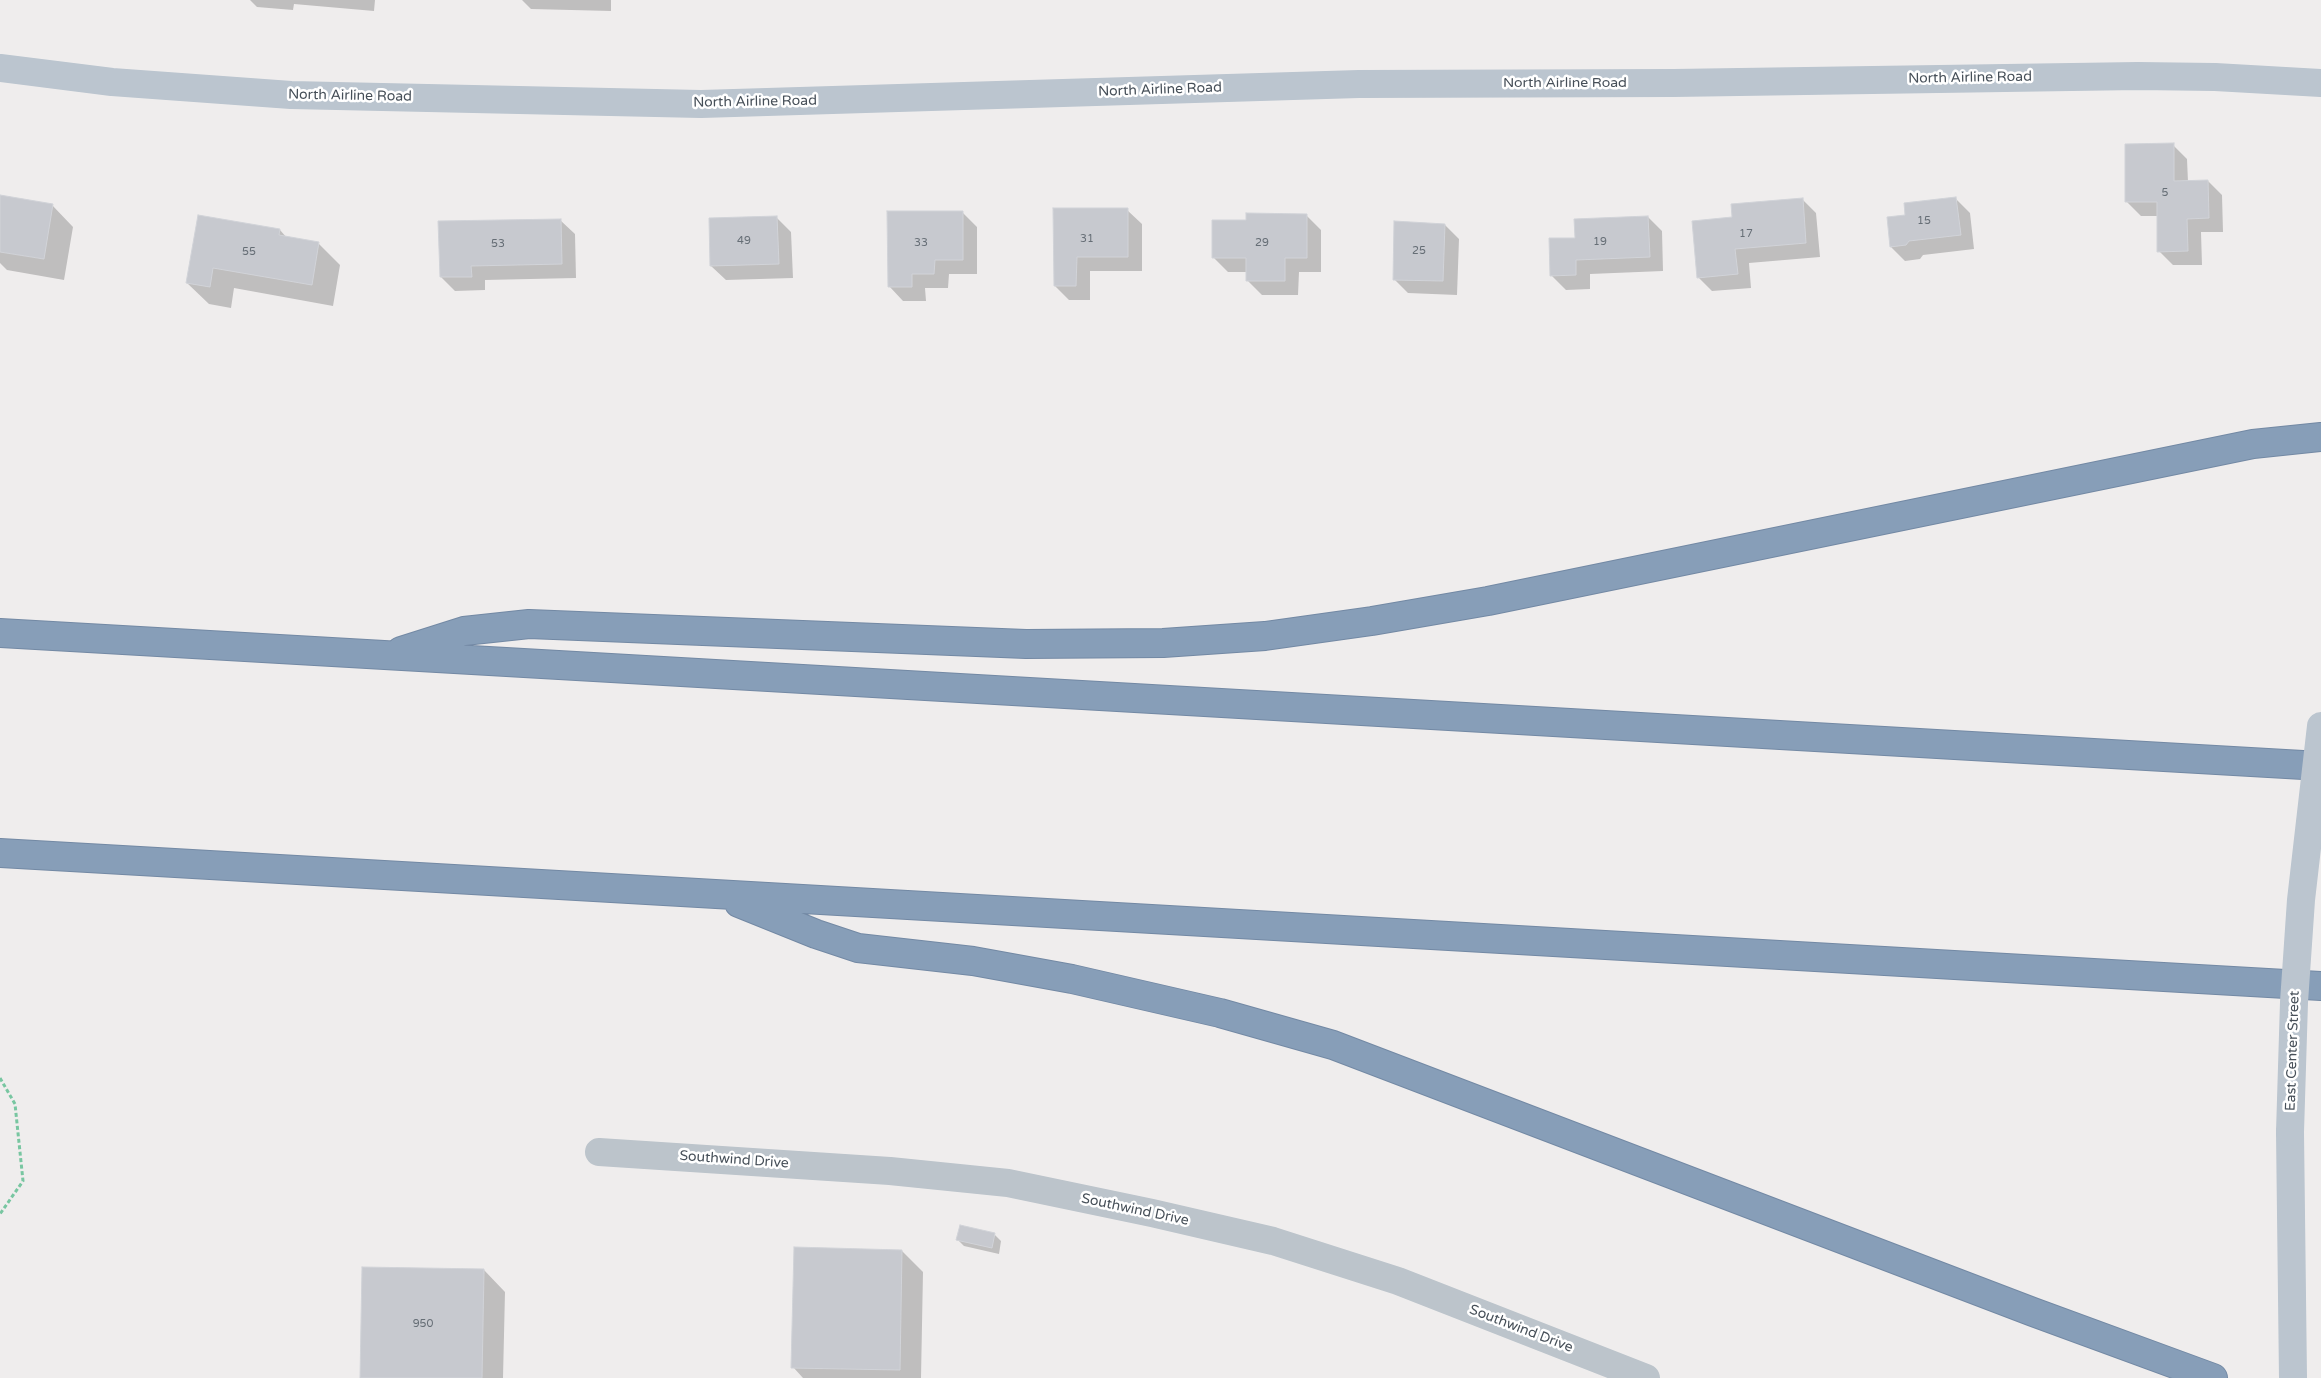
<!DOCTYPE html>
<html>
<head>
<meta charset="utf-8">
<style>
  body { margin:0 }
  canvas { display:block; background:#efeded }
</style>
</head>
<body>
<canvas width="2321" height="1378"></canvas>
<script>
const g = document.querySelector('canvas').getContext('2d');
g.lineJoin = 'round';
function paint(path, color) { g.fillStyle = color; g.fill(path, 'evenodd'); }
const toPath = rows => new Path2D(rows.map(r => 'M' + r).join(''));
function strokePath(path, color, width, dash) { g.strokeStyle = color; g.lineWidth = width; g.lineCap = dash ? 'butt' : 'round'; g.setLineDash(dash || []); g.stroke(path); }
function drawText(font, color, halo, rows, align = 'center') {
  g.font = font + ' "Varela Round",sans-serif'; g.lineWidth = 5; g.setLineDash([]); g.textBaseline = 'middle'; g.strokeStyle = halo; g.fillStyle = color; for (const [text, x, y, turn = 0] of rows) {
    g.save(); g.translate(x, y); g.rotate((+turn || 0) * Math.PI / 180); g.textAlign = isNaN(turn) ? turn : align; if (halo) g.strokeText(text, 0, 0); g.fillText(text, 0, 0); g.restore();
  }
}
const shadow = toPath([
  [250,0,375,0,374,11,294,4,293,10,257,7],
  [522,0,611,0,611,11,531,9],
  [2173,145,2187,159,2188,182,2208,181,2222,195,2223,232,2201,232,2202,265,2173,265,2159,251,2158,216,2141,216,2127,202],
  [0,197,52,205,73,227,64,280,7,270,0,263],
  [1802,199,1816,213,1820,257,1749,263,1751,288,1712,291,1698,277,1734,218],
  [1956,199,1970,213,1974,249,1923,255,1920,259,1905,261,1891,247],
  [1055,209,1127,210,1142,224,1142,271,1090,271,1090,300,1069,300,1055,286],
  [963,213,977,227,977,274,949,274,948,288,925,288,926,301,903,301,889,286],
  [1306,215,1321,230,1321,272,1299,272,1298,295,1262,295,1247,280,1247,272,1228,272,1214,258,1248,221],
  [199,216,280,230,287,238,319,244,340,265,333,306,234,288,231,308,209,304,187,283],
  [1648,217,1662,231,1663,271,1590,274,1590,289,1566,290,1552,276,1576,239],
  [777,218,791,232,793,278,726,280,711,266],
  [560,220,575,234,576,278,485,280,485,290,455,291,441,277],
  [1445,225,1459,239,1457,295,1408,293,1394,279],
  [994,1234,1001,1241,999,1254,964,1246,958,1240],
  [902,1251,923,1272,921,1378,803,1378,793,1367],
  [484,1270,505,1292,503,1378,362,1378]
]);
const building = toPath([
  [2174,143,2174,181,2208,180,2209,218,2187,219,2188,251,2157,252,2157,202,2125,202,2125,144,2174,143],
  [0,195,53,204,44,259,0,252,0,195],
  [1956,197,1961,235,1909,241,1906,245,1890,247,1887,217,1905,215,1904,203,1956,197],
  [1803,198,1806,243,1735,249,1738,274,1697,278,1692,221,1732,217,1731,204,1803,198],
  [1053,208,1128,208,1128,257,1077,257,1076,286,1054,286,1053,208],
  [887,211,963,211,963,260,935,260,934,274,912,274,912,287,888,287,887,211],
  [1246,213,1307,214,1307,258,1285,258,1285,281,1246,281,1246,258,1212,258,1212,220,1246,220,1246,213],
  [198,215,280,229,279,235,319,242,312,285,213,268,210,287,186,283,198,215],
  [777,216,779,264,710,266,709,218,777,216],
  [1648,216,1650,257,1576,260,1576,275,1550,276,1549,238,1575,238,1574,219,1648,216],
  [561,219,562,264,471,266,472,277,440,277,438,221,561,219],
  [1394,221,1445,224,1443,281,1393,280,1394,221],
  [960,1225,995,1233,992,1248,956,1240,960,1225],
  [794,1247,902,1250,900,1370,791,1368,794,1247],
  [362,1267,484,1269,482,1378,360,1378,362,1267]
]);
const path = toPath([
  [0,1078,15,1104,23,1181,0,1214]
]);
const street = toPath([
  [599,1152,890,1171,1008,1183,1152,1213,1273,1241,1398,1281,1646,1378]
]);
const secondary = toPath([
  [0,68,112,82,291,95,701,104,1359,84,1673,83,2138,76,2215,77,2321,83],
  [2290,1132,2293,1378]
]);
const highway = toPath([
  [0,633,2321,766],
  [401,651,464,631,529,624,1026,644,1163,643,1265,636,1372,621,1488,601,2253,444,2321,437],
  [0,853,2321,986],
  [739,903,816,934,858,948,973,961,1072,979,1220,1013,1333,1045,2033,1312,2213,1378]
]);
const secondaryBridge = toPath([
  [2290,1132,2294,1002,2301,900,2321,726]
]);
const numberNames = [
  ["5",2165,193],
  ["15",1924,221],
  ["17",1746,234],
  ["31",1087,239],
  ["49",744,241],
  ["19",1600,242],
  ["33",921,243],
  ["29",1262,243],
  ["53",498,244],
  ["25",1419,251],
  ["55",249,252],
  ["950",423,1324]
];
const streetNames = [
  ["North Airline Road",1970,78,-1],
  ["North Airline Road",1565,83],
  ["North Airline Road",1160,90,-2],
  ["North Airline Road",350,96,1],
  ["North Airline Road",755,102,-1],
  ["East Center Street",2293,1051,-88],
  ["Southwind Drive",734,1160,4],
  ["Southwind Drive",1135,1210,12],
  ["Southwind Drive",1521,1329,21]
];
paint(shadow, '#0003');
paint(building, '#c7c9cf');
strokePath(building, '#d1d3d8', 1);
strokePath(highway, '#7389a4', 30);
strokePath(path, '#78c6a1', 3, [4, 2.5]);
strokePath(street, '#bcc4cb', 28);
strokePath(secondary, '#bbc5cf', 28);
strokePath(highway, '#879eb8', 28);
strokePath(secondaryBridge, '#bbc5cf', 28);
drawText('11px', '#666e76', null, numberNames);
drawText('14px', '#464f58', '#fff', streetNames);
</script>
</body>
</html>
